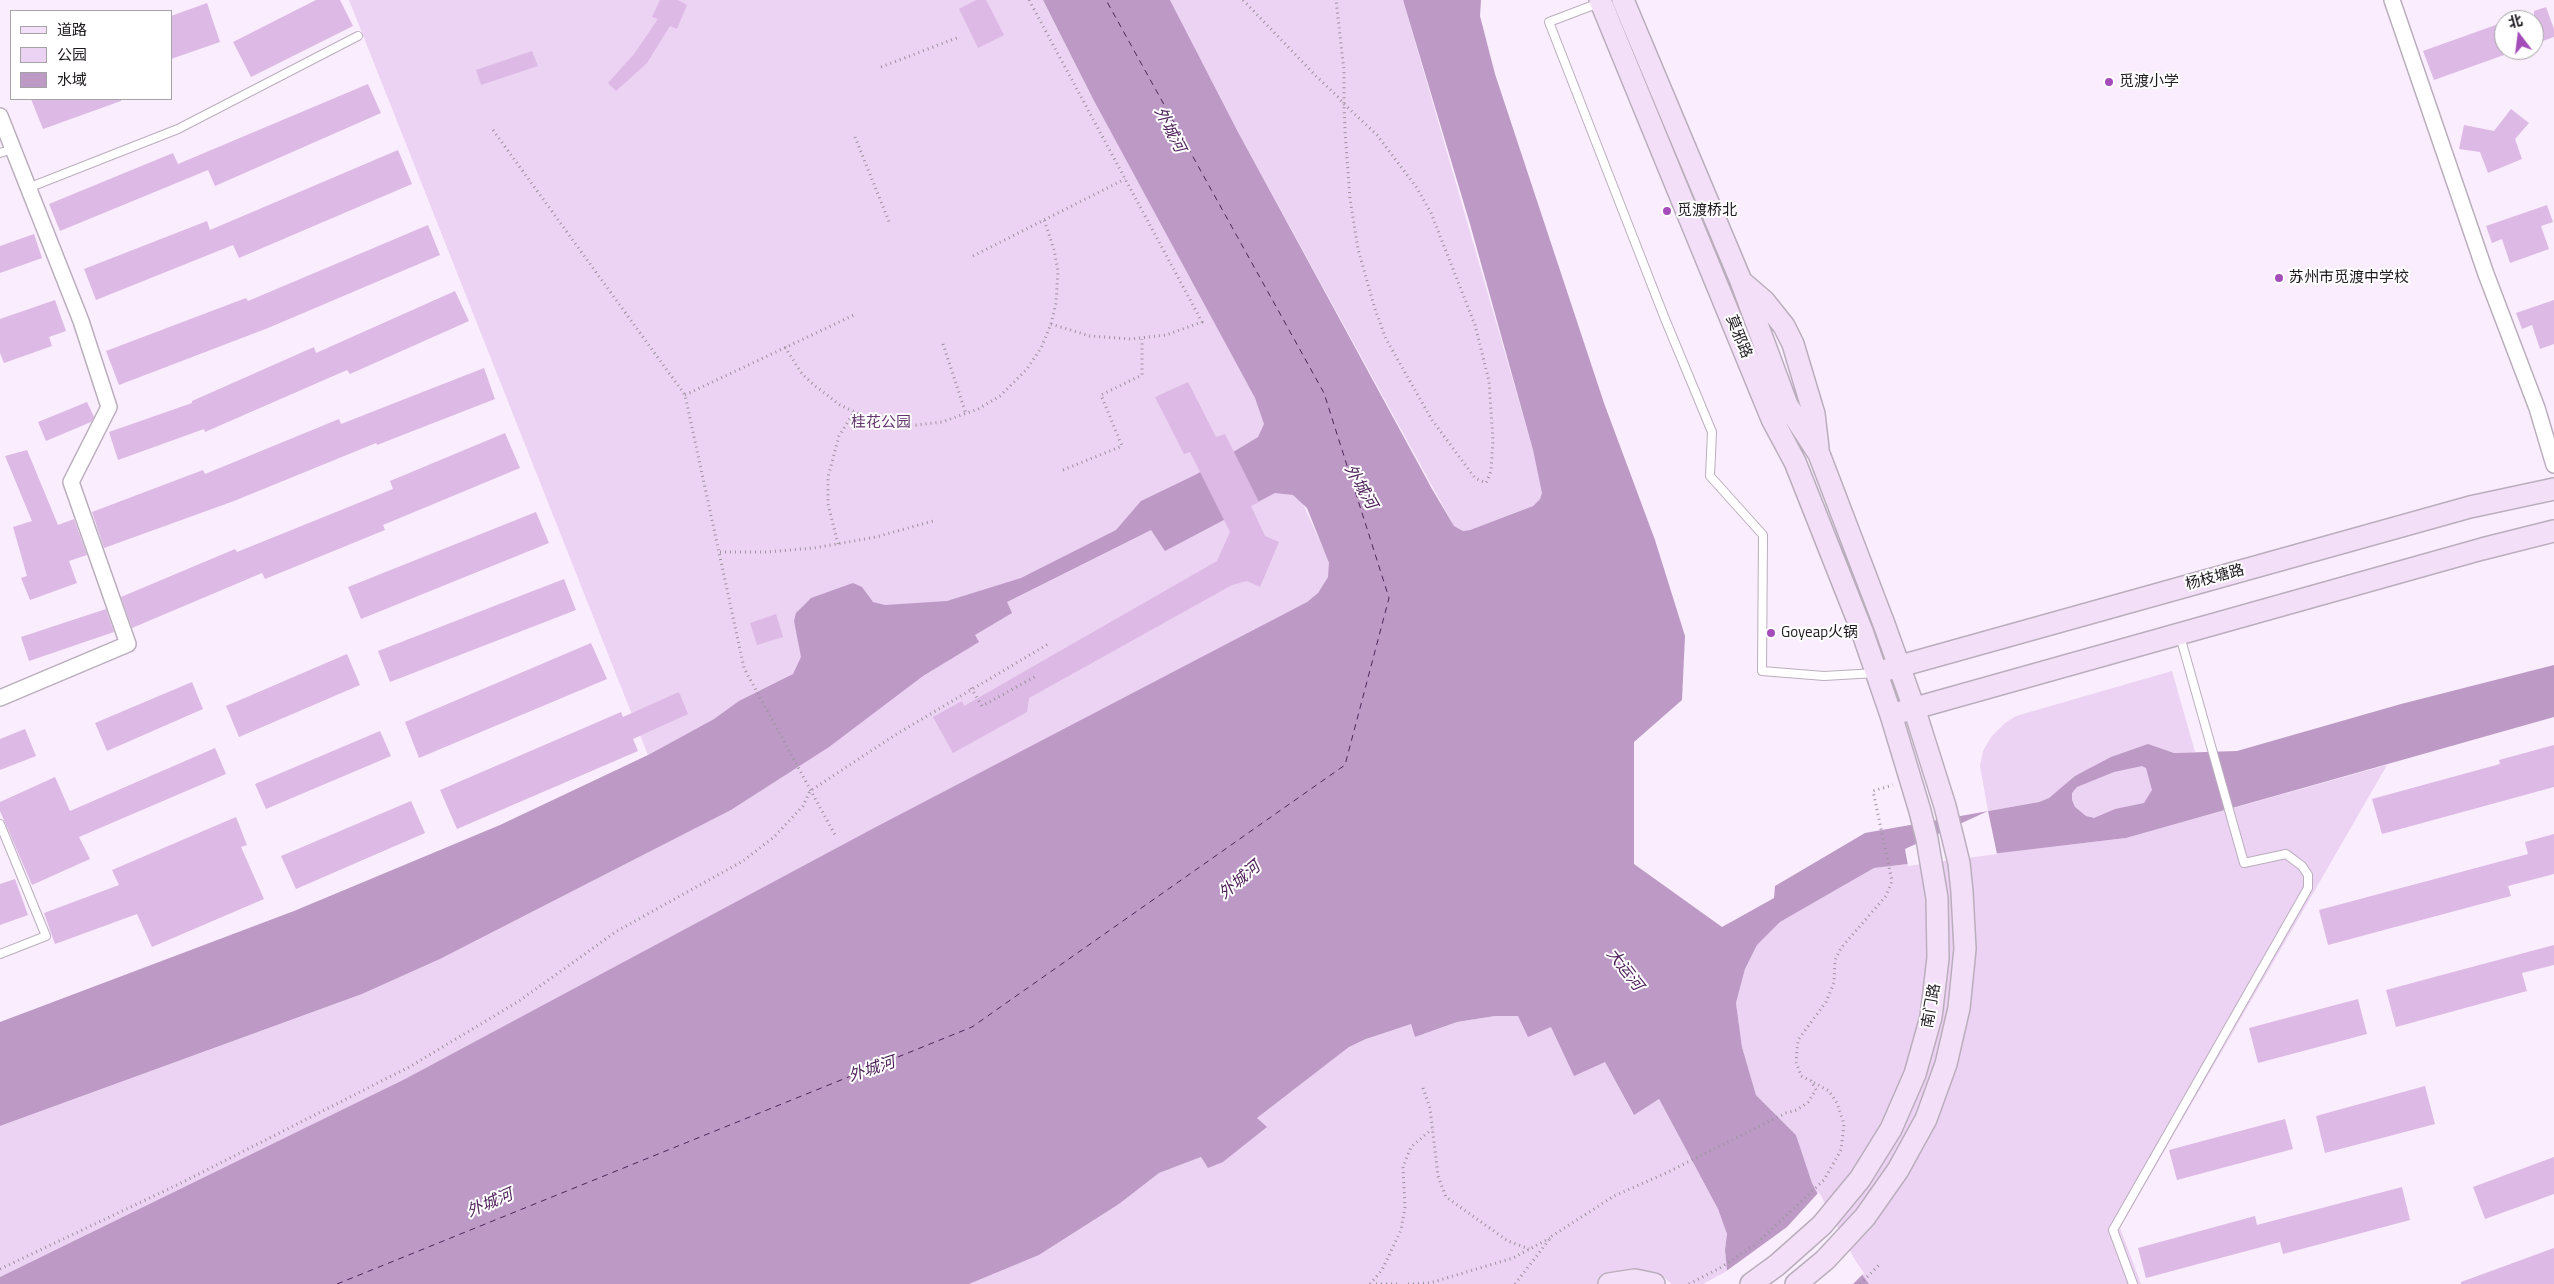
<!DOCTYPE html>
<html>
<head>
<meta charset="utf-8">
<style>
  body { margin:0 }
  #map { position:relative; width:2554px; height:1284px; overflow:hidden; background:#faedfd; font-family:"Titillium Web","Noto Sans SC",sans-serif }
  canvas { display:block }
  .legend { position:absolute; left:10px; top:10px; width:162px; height:90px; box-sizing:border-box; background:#fff; border:1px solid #a5a3a5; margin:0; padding:6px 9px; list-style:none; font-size:15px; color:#1d191e }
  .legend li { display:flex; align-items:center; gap:10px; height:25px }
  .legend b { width:25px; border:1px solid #a5a3a5 }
  .north { position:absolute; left:2494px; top:10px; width:50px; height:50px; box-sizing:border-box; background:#fff; border:1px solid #a5a3a5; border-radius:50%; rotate:345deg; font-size:14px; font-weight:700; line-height:20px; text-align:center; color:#1d191e }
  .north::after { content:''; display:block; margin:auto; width:18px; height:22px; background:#a44cb9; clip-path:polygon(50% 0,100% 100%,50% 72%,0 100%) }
</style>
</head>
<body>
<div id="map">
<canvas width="2554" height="1284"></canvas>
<ul class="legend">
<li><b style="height:6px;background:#f3e0f8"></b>道路</li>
<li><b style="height:14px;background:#ecd2f3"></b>公园</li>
<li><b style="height:14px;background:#bd9ac6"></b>水域</li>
</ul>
<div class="north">北</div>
</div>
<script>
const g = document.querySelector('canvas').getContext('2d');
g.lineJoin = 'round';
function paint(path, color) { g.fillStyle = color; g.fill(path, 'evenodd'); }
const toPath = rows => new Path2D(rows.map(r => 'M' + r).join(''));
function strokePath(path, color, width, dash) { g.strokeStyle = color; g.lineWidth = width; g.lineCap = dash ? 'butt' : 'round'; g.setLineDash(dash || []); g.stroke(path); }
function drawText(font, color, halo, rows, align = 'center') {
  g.font = font + ' "Titillium Web","Noto Sans SC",sans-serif'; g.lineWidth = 4; g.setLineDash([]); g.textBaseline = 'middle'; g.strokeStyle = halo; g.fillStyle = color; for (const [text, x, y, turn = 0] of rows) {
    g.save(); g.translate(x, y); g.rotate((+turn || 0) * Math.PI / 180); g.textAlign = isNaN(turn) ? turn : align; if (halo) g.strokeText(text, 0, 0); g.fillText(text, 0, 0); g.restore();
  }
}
const green = toPath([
  [349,0,1043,0,1093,99,1255,398,1327,557,1330,568,1328,577,1318,593,1307,602,405,1079,0,1277,0,1126,362,994,440,959,731,810,759,792,714,719,648,755],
  [1170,0,1403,0,1533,450,1543,493,1540,499,1533,506,1470,530,1463,531,1454,526,1238,132],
  [2172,671,2195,752,2174,753,2148,745,2161,812,2071,830,2063,787,2049,798,2039,802,1988,811,1980,766,1983,751,1991,737,2005,723,2016,716],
  [2387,765,2120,1228,2141,1284,1869,1284,1853,1262,1812,1183,1796,1135,1756,1095,1742,1047,1736,1003,1745,969,1757,945,1780,922,1874,868,2126,838],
  [1495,1016,1518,1016,1551,1027,1605,1062,1633,1114,1659,1099,1718,1209,1727,1234,1725,1250,1727,1271,1703,1284,1672,1284,1663,1277,1654,1276,1610,1284,969,1284,1039,1255,1119,1204,1159,1173,1201,1157,1223,1162,1266,1127,1257,1118,1349,1047,1387,1030,1411,1024,1415,1037,1457,1022]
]);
const water = toPath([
  [1043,0,1170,0,1238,132,1432,489,1454,526,1463,531,1470,530,1533,506,1540,499,1542,493,1533,450,1470,224,1403,0,1481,0,1480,16,1495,74,1604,403,1655,540,1685,636,1682,700,1634,742,1634,864,1722,927,1774,898,1775,886,1865,833,2039,802,2049,798,2075,776,2090,768,2111,757,2148,744,2174,753,2237,751,2401,704,2554,665,2554,717,2126,838,1874,868,1780,922,1757,945,1745,969,1736,1003,1742,1047,1756,1095,1796,1135,1812,1183,1853,1262,1869,1284,1735,1284,1727,1271,1725,1250,1727,1234,1718,1209,1659,1099,1634,1115,1605,1062,1574,1076,1551,1027,1528,1037,1518,1016,1495,1016,1457,1022,1415,1037,1411,1024,1366,1039,1349,1047,1257,1118,1267,1127,1223,1162,1208,1168,1201,1157,1159,1173,1119,1204,1039,1255,969,1284,0,1284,0,1277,405,1079,874,828,1307,602,1318,593,1328,577,1329,563,1307,508,1293,495,1275,493,1165,551,1151,530,1007,602,1012,613,975,635,979,642,923,676,829,747,731,810,440,959,362,994,0,1126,0,1022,294,911,500,825,648,755,714,719,739,701,793,674,801,657,794,621,796,613,811,598,853,583,862,587,873,602,885,605,947,601,1021,578,1116,530,1141,501,1197,474,1258,437,1264,424,1255,398,1093,99],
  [2142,766,2146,768,2152,790,2144,803,2115,809,2094,818,2086,816,2075,807,2072,800,2072,793,2077,787,2114,772]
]);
const pier = toPath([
  [1988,811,1997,854,1908,866,1905,849],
  [1819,1192,1855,1260,1864,1273,1853,1284,1732,1284,1725,1272,1787,1227]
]);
const ferry = toPath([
  [337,1284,972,1027,1345,765,1389,598,1324,393,1106,0]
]);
const building = toPath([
  [316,0,340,0,353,26,251,77,233,42],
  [660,0,678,0,687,5,677,29,670,26,647,63,616,91,608,83,634,54,658,19,652,17],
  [976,0,986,0,1004,35,978,48,959,9],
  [207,3,220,42,171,59,171,16],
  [2546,7,2554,29,2554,37,2534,44,2534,11],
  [2504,22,2504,55,2434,80,2423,51],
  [532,51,538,66,481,85,476,70],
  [368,84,381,113,215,186,208,170,60,231,49,204,173,153,178,164],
  [31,99,121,99,121,101,43,129],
  [2511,109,2529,123,2515,139,2522,159,2488,173,2480,152,2459,149,2464,125,2494,131],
  [398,150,412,184,239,258,233,245,96,300,84,269,207,221,210,230],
  [2547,205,2553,222,2541,226,2549,249,2510,263,2502,239,2492,243,2486,226],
  [428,225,440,255,268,328,119,385,106,351,246,298,248,301],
  [34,234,42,258,0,273,0,246],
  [455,291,469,321,350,374,347,370,205,432,204,429,118,460,109,432,192,403,192,401,314,347,316,353],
  [55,300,66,331,49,337,52,346,4,363,0,353,0,319],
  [2554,300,2554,344,2540,349,2532,325,2522,329,2516,313],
  [484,368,495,399,377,445,376,443,234,501,104,548,92,512,203,470,205,474,339,419,341,424],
  [1188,382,1216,437,1225,434,1259,502,1251,506,1265,536,1279,542,1260,587,1247,581,1232,585,1029,698,1027,712,953,753,933,717,962,701,964,706,1217,561,1230,532,1190,452,1184,454,1155,397],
  [87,402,94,417,91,422,46,441,38,422],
  [505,433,520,468,383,525,385,530,265,579,262,573,132,628,121,597,235,549,237,552,393,489,390,481],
  [27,450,58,525,74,519,87,555,69,561,77,583,30,600,21,578,27,576,13,527,32,521,5,456],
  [536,512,549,543,361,619,348,587],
  [564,579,576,610,390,682,378,651],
  [106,609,114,632,29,661,21,637],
  [776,614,783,637,757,645,750,623],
  [591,643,607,679,419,758,405,722],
  [347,654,360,685,239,737,226,706],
  [192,682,203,709,107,751,95,723],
  [679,692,688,714,633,739,638,751,457,829,440,790,621,712,623,717],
  [25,729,36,756,0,770,0,739],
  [380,731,391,756,266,809,255,784],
  [2554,745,2554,787,2382,834,2372,799,2500,764,2499,760],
  [215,748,226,774,79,837,90,859,32,885,0,811,0,802,55,777,70,811],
  [411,801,425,833,296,889,281,856],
  [236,817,247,845,241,847,264,899,152,947,137,914,55,944,44,913,119,885,112,870],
  [2554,834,2554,874,2508,886,2511,896,2328,945,2319,910,2528,854,2525,842],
  [15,879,28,915,0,925,0,884],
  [2554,945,2554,965,2522,973,2527,991,2396,1027,2386,990],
  [2358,999,2367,1034,2258,1063,2249,1028],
  [2425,1086,2435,1124,2325,1153,2316,1116],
  [2285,1119,2293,1149,2177,1180,2169,1150],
  [2554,1157,2554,1194,2485,1219,2473,1187],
  [2402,1187,2410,1220,2283,1254,2280,1242,2146,1278,2138,1248,2255,1216,2257,1225],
  [2554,1248,2554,1284,2461,1284,2461,1282]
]);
const path = toPath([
  [1029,0,1202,322,1166,335,1131,339,1090,336,1051,324],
  [1243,0,1316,76,1338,97,1344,104,1377,135,1417,188,1431,213,1475,325,1489,381,1493,441,1491,471,1486,483,1475,478,1432,420,1386,339,1375,309,1358,249,1350,199,1345,131,1344,104,1344,71,1336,0],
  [881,67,959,37],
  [493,130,685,395,744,668,835,835],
  [855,137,890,224],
  [973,256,1125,179],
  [943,344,966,414],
  [785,347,802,374,814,385,840,405,866,417,891,423,916,425,942,422,978,409,1000,396,1027,369,1041,348,1051,324,1056,303,1058,271,1054,250,1044,219],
  [685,395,854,315],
  [1063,470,1122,446,1101,395,1142,375,1142,339],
  [838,544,828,504,828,477,839,436,854,412],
  [720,552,767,552,814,548,876,537,933,521],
  [971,688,982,706,1038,675],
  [1423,1088,1430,1108,1438,1176,1446,1197,1508,1241,1529,1249],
  [0,1269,179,1184,411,1066,519,1001,617,931,743,861,774,837,803,806,810,791,895,735,1050,643],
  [1370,1284,1382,1270,1401,1230,1405,1207,1403,1167,1411,1147,1432,1129],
  [1376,1284,1400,1284],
  [1408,1284,1430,1283,1513,1258,1550,1238],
  [1515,1284,1552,1236,1614,1196,1666,1173,1786,1113,1797,1110,1808,1102,1816,1090,1811,1081,1801,1076,1796,1062,1798,1040,1826,1002,1834,983,1835,960,1841,948,1886,896,1892,881,1873,791,1893,785],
  [1689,1284,1720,1268,1756,1244,1824,1180,1841,1150,1844,1124,1837,1103,1829,1091,1811,1081],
  [1860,1284,1880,1264]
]);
const service = toPath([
  [1599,3,1549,22,1665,319,1712,432,1710,476,1763,535,1762,671,1824,676,1876,673],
  [0,153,13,149],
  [28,188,178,129,358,36],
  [0,824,46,936,0,954],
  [2133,1284,2113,1230,2308,888,2308,875,2302,866,2286,854,2244,863,2180,636]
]);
const minor = toPath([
  [2392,0,2486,274,2537,408,2554,465],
  [0,116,81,321,109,407,71,482,128,644,0,698]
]);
const secondary = toPath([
  [1600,0,1772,419,1795,462,1862,631,1891,715,1920,811,1927,839,1937,898,1938,958,1931,1017,1915,1074,1891,1129,1860,1179,1822,1225,1777,1265,1751,1284],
  [1623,0,1741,281,1787,405,1819,454,1884,624,1914,708,1945,806,1959,863,1962,892,1965,949,1959,1008,1946,1064,1926,1119,1898,1170,1865,1217,1825,1260,1796,1284],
  [1743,283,1764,301,1784,326,1793,344,1814,414,1818,448],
  [1886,670,2470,507,2554,489],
  [1901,712,2482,549,2554,531],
  [1609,1284,1635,1280,1654,1284]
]);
const markers = [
  [2109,82,5,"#a44cb9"],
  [1667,211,5,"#a44cb9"],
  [2279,278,5,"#a44cb9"],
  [1771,633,5,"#a44cb9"]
];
const poiNames = [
  ["觅渡小学",2119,82],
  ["觅渡桥北",1677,211],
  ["苏州市觅渡中学校",2289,278],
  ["Goyeap火锅",1781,633]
];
const streetNames = [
  ["莫邪路",1738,337,68],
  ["杨枝塘路",2215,578,-15],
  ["南门路",1932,1006,-80]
];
const parkNames = [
  ["桂花公园",881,423]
];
const waterNames = [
  ["外城河",1169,130,63],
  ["外城河",1360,487,60],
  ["外城河",1240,881,-40],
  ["大运河",1624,970,52],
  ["外城河",872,1070,-18],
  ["外城河",490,1204,-23]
];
paint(green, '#ecd2f3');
paint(water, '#bd9ac6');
paint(pier, '#faedfd');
strokePath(ferry, '#50245b', 1, [6, 5]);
paint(building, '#ddb9e6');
strokePath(service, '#baaebd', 10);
strokePath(minor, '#baaebd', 18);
strokePath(secondary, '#baaebd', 24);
strokePath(path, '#9c939f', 3, [1, 4]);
strokePath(service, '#fff', 8);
strokePath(minor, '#fff', 15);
strokePath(secondary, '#f3e0f8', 21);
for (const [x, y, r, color] of markers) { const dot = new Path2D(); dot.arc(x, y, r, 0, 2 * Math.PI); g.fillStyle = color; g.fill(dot); strokePath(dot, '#fff', 2); }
drawText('15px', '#1d191e', '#fff', poiNames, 'left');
drawText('15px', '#1d191e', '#fff', streetNames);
drawText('15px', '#64376f', '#fff', parkNames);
drawText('italic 16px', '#50245b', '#fff', waterNames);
</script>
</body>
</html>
